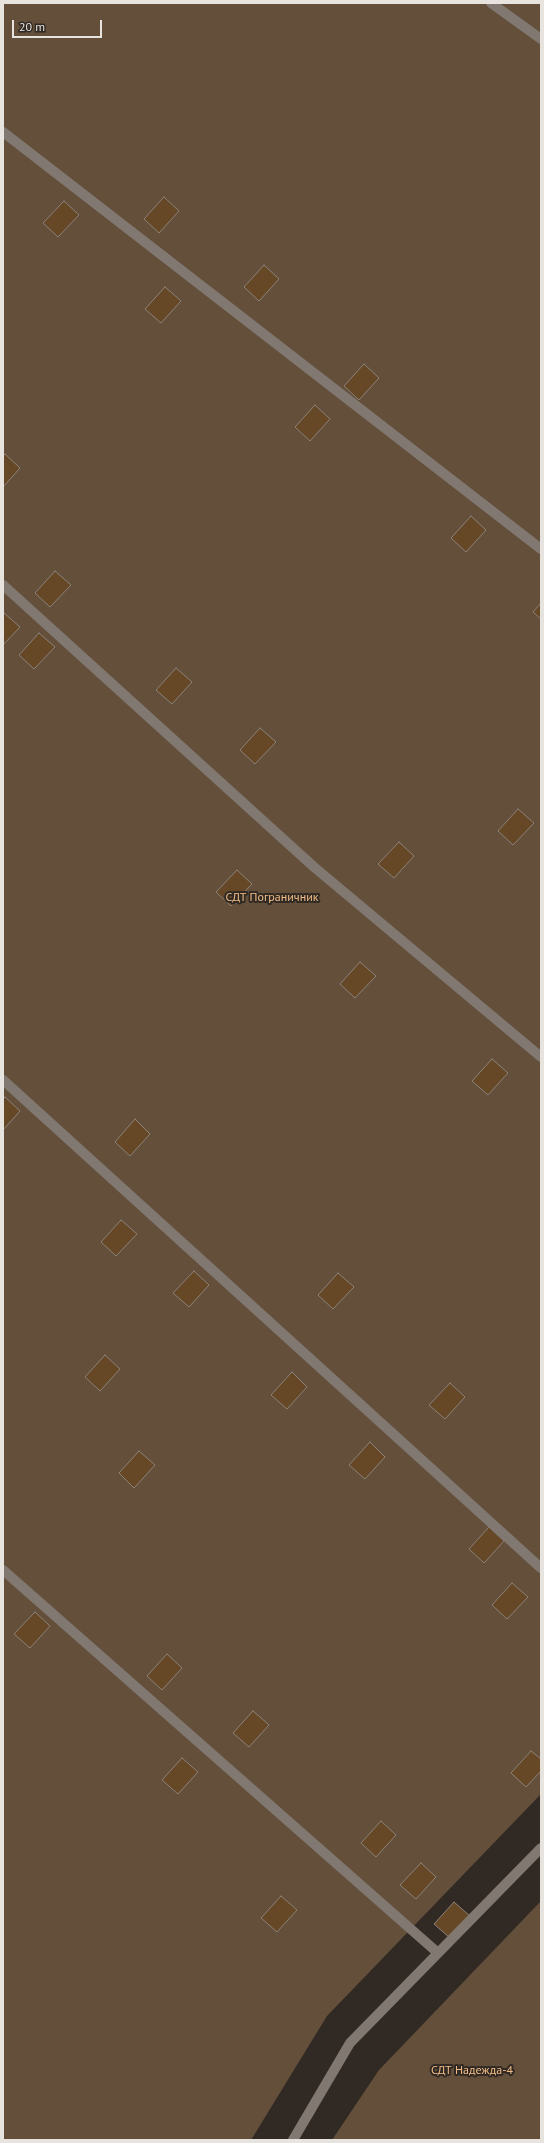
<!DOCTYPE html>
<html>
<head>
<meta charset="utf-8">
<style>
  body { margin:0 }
  #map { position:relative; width:544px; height:2143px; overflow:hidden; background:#312a24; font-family:"PT Sans",sans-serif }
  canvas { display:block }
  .frame { position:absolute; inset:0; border:4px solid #e7e3de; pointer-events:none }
  .scale { position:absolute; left:12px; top:20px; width:90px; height:18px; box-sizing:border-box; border:2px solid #e7e3de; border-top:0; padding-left:5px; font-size:12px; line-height:14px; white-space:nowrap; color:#e7e3de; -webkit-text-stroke:3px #312a24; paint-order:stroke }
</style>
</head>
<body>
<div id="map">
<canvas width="544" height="2143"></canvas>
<div class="frame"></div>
<div class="scale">20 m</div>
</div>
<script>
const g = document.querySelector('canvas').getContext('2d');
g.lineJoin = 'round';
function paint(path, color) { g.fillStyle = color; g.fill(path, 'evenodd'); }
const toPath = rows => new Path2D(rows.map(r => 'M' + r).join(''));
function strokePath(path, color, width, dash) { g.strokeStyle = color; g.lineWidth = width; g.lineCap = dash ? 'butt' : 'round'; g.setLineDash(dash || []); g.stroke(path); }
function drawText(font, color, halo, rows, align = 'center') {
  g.font = font + ' "PT Sans",sans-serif'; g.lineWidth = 4; g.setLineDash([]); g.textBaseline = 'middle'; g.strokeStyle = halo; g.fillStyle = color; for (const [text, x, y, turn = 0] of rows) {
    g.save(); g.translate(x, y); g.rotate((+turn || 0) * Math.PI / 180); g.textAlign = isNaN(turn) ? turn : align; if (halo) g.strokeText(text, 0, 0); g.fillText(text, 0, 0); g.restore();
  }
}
const green = toPath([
  [3,3,541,3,541,1794,327,2016,251,2140,3,2140],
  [541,1901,541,2140,332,2140,379,2070]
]);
const building = toPath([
  [164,197,179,211,159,233,144,219,164,197],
  [64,201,79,215,58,237,43,223,64,201],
  [264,265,279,279,259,301,244,287,264,265],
  [165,287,181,301,161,323,145,309,165,287],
  [364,364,379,378,359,400,344,386,364,364],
  [315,405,330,419,310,441,295,427,315,405],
  [5,454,20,468,3,487,3,456,5,454],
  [471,516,486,530,466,552,451,538,471,516],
  [55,571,71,585,50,607,35,593,55,571],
  [541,603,541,619,533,612,541,603],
  [4,613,20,627,3,645,3,614,4,613],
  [39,633,55,647,34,669,19,655,39,633],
  [176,668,192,682,172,704,156,690,176,668],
  [260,728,276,742,255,764,240,750,260,728],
  [518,809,534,823,513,845,498,831,518,809],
  [399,842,414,856,394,878,378,864,399,842],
  [237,870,252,884,231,906,216,892,237,870],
  [360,962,376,976,355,998,340,984,360,962],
  [492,1059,508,1073,488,1095,472,1081,492,1059],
  [5,1097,20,1111,3,1130,3,1099,5,1097],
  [135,1119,150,1134,130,1156,115,1142,135,1119],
  [121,1220,137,1234,116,1256,101,1242,121,1220],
  [194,1271,209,1285,189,1307,173,1293,194,1271],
  [338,1273,354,1287,333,1309,318,1295,338,1273],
  [105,1355,120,1369,100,1391,85,1377,105,1355],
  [292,1372,307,1387,287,1409,271,1395,292,1372],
  [450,1383,465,1397,445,1419,429,1405,450,1383],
  [370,1442,385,1457,365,1479,349,1465,370,1442],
  [139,1451,155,1465,134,1488,119,1473,139,1451],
  [489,1527,504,1541,484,1563,469,1549,489,1527],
  [512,1583,528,1597,507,1619,492,1605,512,1583],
  [35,1612,50,1626,30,1648,14,1634,35,1612],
  [167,1654,182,1668,162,1690,147,1676,167,1654],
  [253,1711,269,1725,249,1747,233,1733,253,1711],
  [531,1751,541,1759,541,1771,526,1787,511,1773,531,1751],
  [182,1758,198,1772,178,1794,162,1780,182,1758],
  [381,1821,396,1835,376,1857,361,1843,381,1821],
  [421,1863,436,1877,416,1899,400,1885,421,1863],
  [281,1896,297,1910,277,1932,261,1918,281,1896],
  [454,1902,470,1916,450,1938,434,1924,454,1902]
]);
const minor = toPath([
  [491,3,541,39],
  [3,132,541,549],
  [3,585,314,867,541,1057],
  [3,1080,541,1568],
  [3,1570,438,1953],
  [293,2140,350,2043,541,1848]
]);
const parkNames = [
  ["СДТ Пограничник",272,898],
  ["СДТ Надежда-4",472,2071]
];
paint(green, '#644f3a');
paint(building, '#664827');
strokePath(building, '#8a827b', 1);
strokePath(minor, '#807871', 10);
drawText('12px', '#f1bc85', '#312a24', parkNames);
</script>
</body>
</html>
